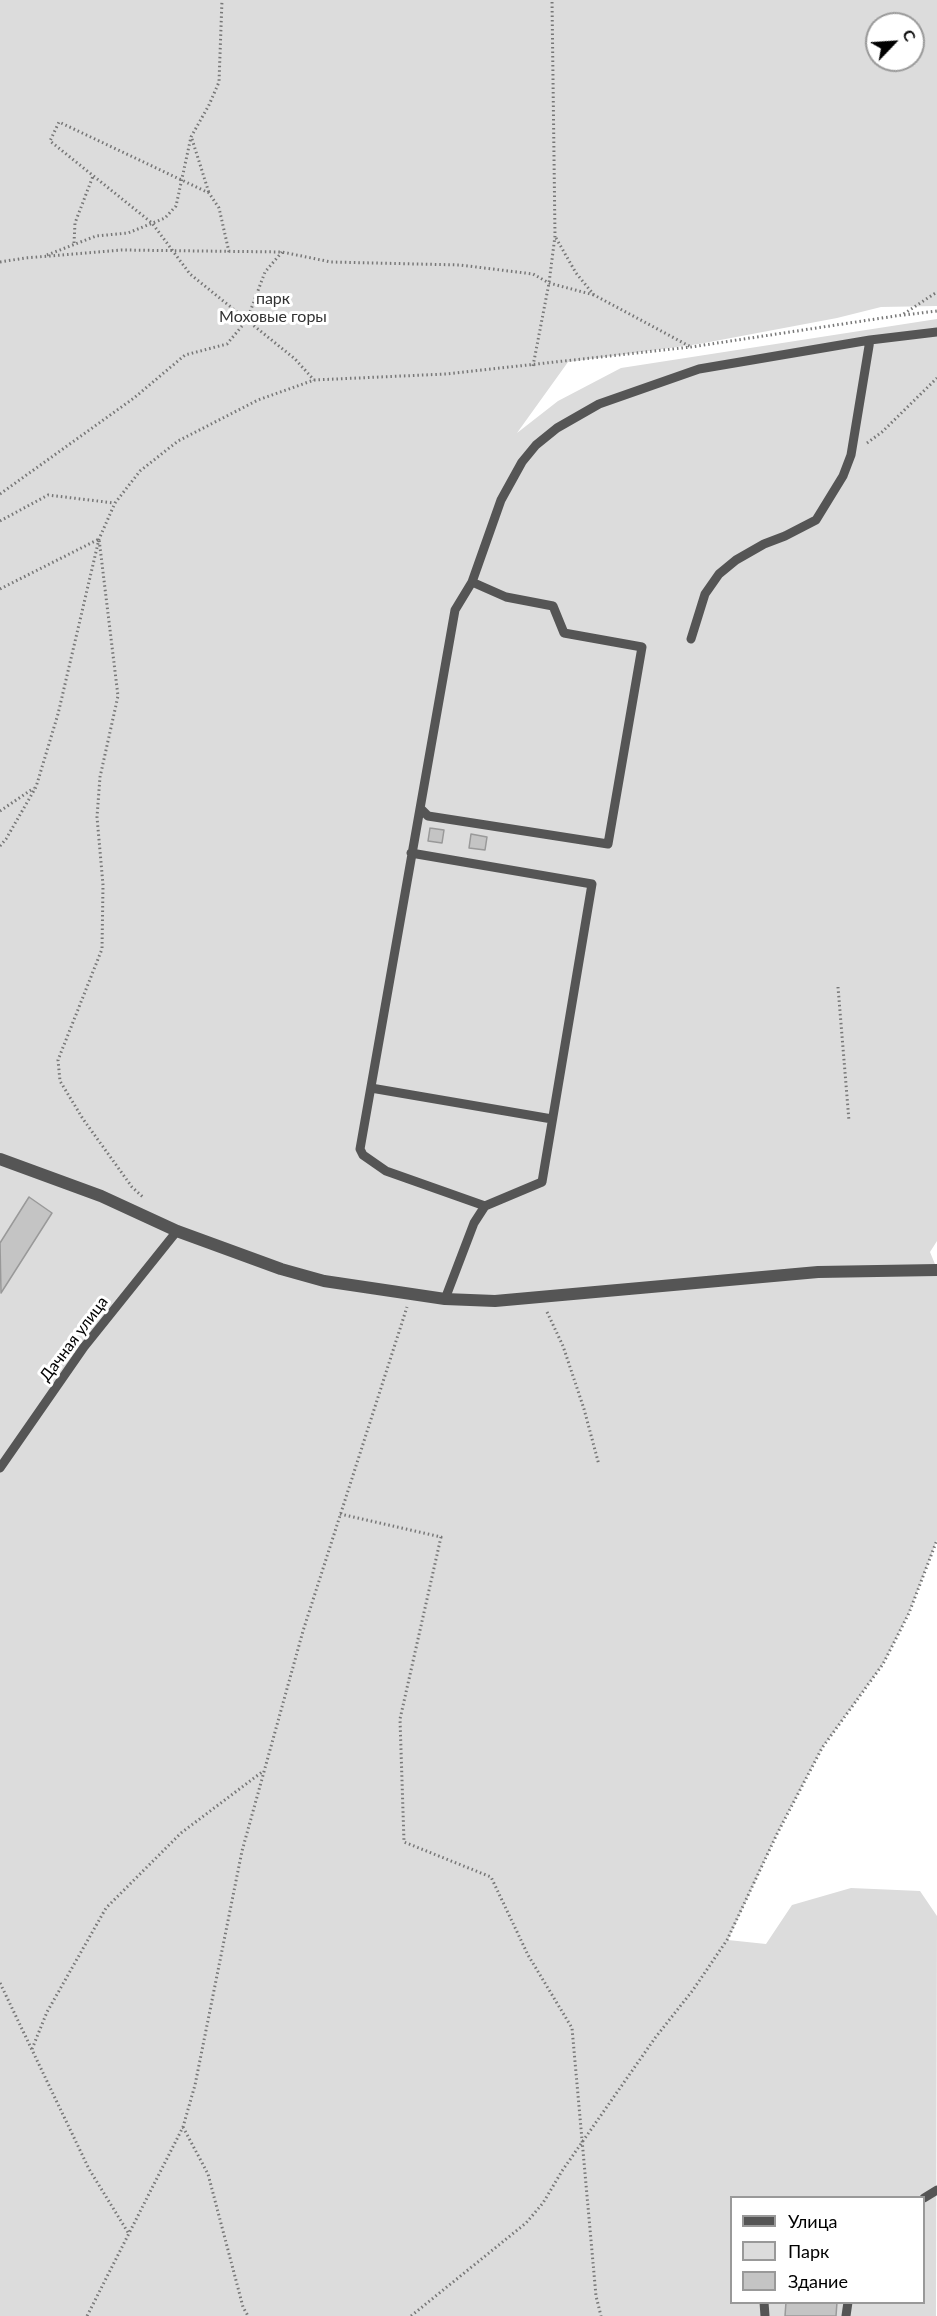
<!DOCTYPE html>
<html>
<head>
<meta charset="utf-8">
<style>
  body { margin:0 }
  #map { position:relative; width:937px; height:2316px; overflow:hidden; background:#fff; font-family:Lato,sans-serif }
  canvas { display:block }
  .legend { position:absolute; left:730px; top:2196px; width:195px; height:108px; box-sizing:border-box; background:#fff; border:2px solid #999; margin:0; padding:8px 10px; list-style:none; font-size:18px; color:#000 }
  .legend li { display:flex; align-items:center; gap:12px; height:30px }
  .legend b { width:30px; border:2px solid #999 }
  .north { position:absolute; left:865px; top:12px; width:60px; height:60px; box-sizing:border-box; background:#fff; border:2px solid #999; border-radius:50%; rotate:65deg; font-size:16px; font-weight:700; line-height:24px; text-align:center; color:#000 }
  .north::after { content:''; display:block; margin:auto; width:21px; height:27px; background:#000; clip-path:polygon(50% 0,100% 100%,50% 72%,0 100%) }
</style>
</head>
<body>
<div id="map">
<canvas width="937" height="2316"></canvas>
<ul class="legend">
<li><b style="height:8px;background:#555"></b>Улица</li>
<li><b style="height:16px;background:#dcdcdc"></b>Парк</li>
<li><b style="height:16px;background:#c4c4c4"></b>Здание</li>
</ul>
<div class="north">С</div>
</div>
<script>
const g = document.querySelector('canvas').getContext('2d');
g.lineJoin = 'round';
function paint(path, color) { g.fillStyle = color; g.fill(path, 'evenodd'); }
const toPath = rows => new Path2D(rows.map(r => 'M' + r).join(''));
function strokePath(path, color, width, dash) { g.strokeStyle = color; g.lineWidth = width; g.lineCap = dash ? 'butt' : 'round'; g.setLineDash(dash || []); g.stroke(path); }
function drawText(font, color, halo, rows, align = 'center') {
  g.font = font + ' Lato,sans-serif'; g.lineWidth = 6; g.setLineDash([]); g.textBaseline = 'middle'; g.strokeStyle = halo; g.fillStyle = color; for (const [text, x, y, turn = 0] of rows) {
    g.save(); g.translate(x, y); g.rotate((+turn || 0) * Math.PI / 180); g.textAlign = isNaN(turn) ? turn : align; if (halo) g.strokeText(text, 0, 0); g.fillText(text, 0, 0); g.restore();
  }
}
const green = toPath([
  [0,0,937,0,937,306,881,307,837,318,699,344,568,362,517,433,558,401,621,368,937,319,937,1241,930,1252,937,1269,937,1540,909,1613,883,1664,822,1748,777,1834,728,1940,766,1944,792,1905,851,1888,920,1891,937,1916,936,2316,0,2316],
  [877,24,913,24,913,60,877,60],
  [732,2198,924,2198,924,2302,732,2302]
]);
const building = toPath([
  [430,828,444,830,442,843,428,841,430,828],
  [471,834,487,837,485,850,469,848,471,834],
  [29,1197,52,1213,1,1293,0,1243,29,1197],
  [786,2302,837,2302,836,2316,785,2316,786,2302]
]);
const path = toPath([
  [192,139,209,193],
  [556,238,576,273,594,295,691,347],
  [74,243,75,223,93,176],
  [229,252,219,208,209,193,59,122,50,141,152,223,190,274,295,359,314,380],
  [47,255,96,236,128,233,165,218,176,206,191,137,209,105,219,82,222,0],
  [0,262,25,258,122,250,282,252,331,262,460,265,533,274,549,283,594,295],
  [904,315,937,311],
  [533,366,549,283,555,236,552,0],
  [867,443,882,432,937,378],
  [0,494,134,398,185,355,227,344,247,320,265,272,282,252],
  [0,521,48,495,114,503],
  [0,589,99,539,118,696,100,777,97,817,103,885,102,949,58,1060,60,1081,83,1119,132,1187,144,1198],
  [0,811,34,788],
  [0,846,6,839,36,787,58,714,99,539,115,503,140,471,178,441,258,400,314,380,446,374,691,347,902,315,937,292],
  [838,987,849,1121],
  [547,1312,563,1346,584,1409,599,1465],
  [340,1514,441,1537,400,1719,404,1842,491,1877,528,1955,572,2028,596,2296,601,2316],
  [0,1983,89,2169,129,2234],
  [32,2049,47,2012,106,1908,181,1833,262,1772],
  [183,2127,208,2174,243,2307,248,2316],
  [87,2316,183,2127,195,2085,242,1851,303,1631,407,1307],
  [411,2316,526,2223,543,2203,562,2171,655,2038,693,1990,727,1940,777,1834,822,1748,883,1664,909,1613,937,1540]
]);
const lane = toPath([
  [691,639,705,594,719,574,736,560,764,544,785,536,816,520,843,476,851,455,870,340],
  [421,809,428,816,608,844,642,647,564,633,553,606,506,597,472,582],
  [411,853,592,884,542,1182,485,1206,474,1223,445,1299],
  [371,1088,552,1119],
  [485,1206,386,1171,363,1155,360,1149,455,610,472,582,501,500,522,462,536,445,557,428,599,404,699,369,870,340,937,332],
  [0,1468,84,1347,177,1231],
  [924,2198,937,2190],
  [764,2302,765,2316],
  [846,2316,848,2302]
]);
const street = toPath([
  [0,1159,101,1196,177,1231,281,1269,324,1281,445,1299,495,1301,818,1272,937,1270]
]);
const parkNames = [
  ["парк",273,299],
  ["Моховые горы",273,317]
];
const streetNames = [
  ["Дачная улица",74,1339,-53]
];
paint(green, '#dcdcdc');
paint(building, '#c4c4c4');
strokePath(building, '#999', 1.5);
strokePath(path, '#777', 3, [1.5, 3]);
strokePath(lane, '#555', 9);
strokePath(street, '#555', 12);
drawText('16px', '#333', '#fff', parkNames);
drawText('16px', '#000', '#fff', streetNames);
</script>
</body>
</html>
